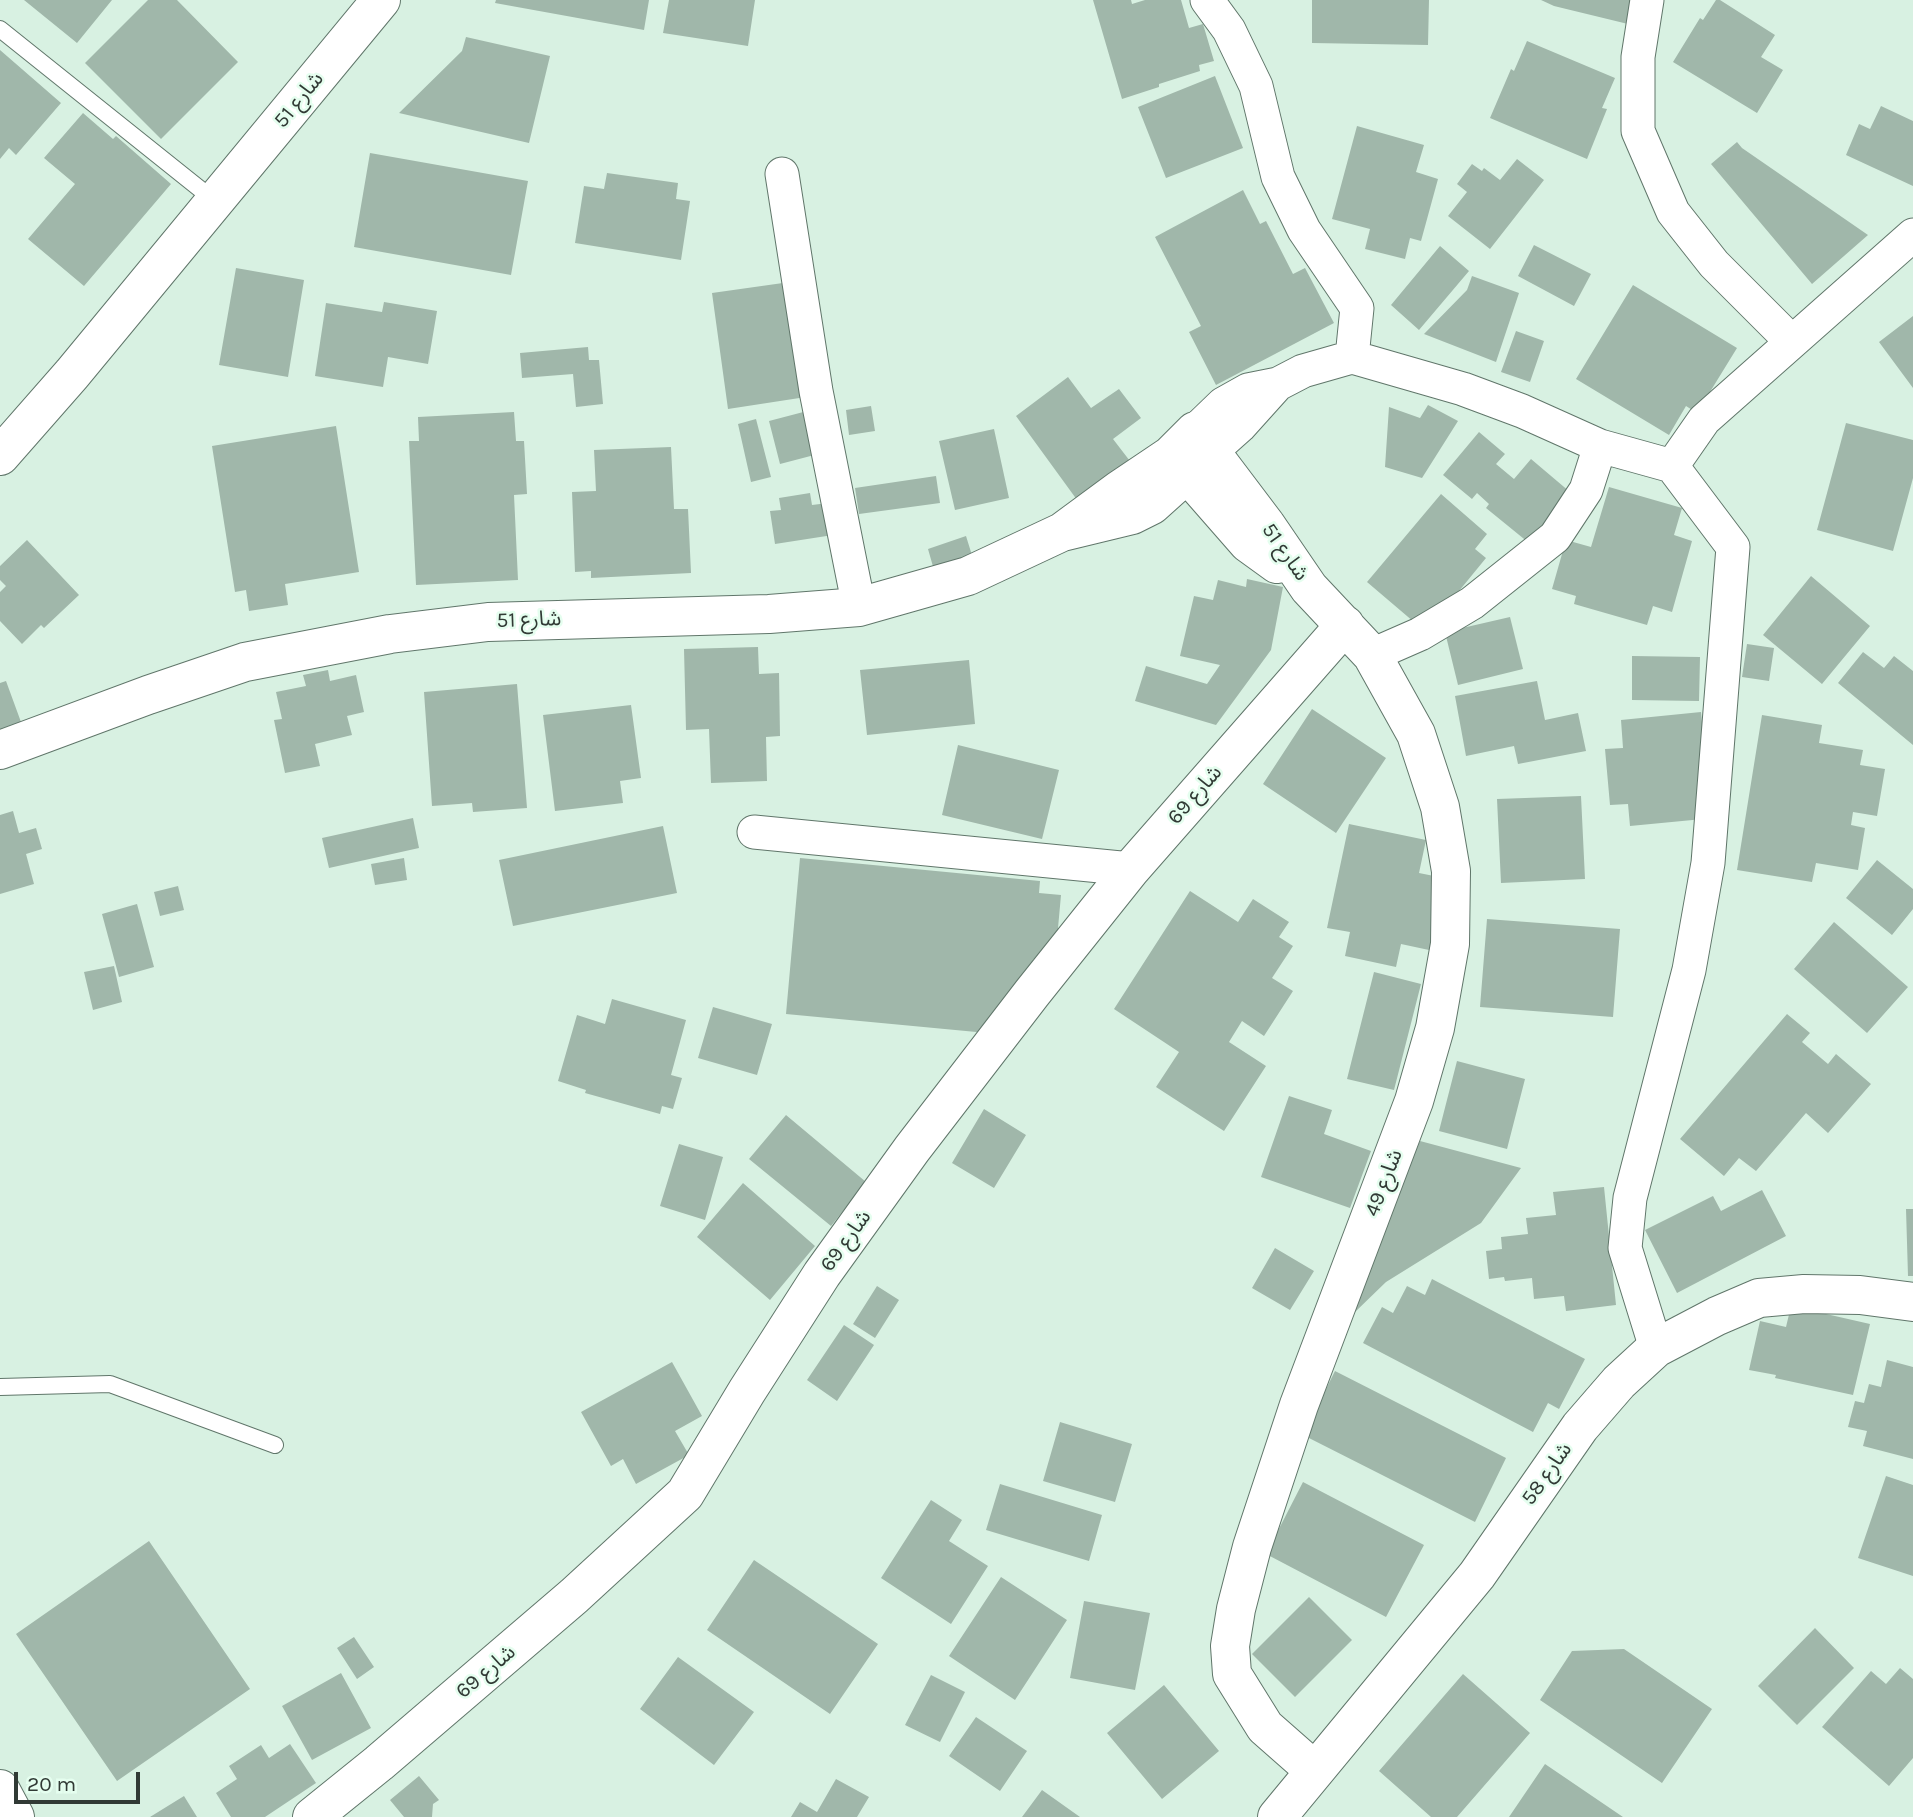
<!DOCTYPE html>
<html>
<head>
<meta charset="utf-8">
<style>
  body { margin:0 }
  #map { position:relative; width:1913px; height:1817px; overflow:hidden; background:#d8f1e2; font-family:Karla,sans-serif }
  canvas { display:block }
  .scale { position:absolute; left:14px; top:1772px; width:126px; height:32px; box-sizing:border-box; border:4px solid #313a35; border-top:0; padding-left:9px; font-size:21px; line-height:24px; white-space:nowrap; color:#313a35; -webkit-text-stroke:5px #e5feef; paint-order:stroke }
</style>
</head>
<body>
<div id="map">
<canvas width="1913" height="1817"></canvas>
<div class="scale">20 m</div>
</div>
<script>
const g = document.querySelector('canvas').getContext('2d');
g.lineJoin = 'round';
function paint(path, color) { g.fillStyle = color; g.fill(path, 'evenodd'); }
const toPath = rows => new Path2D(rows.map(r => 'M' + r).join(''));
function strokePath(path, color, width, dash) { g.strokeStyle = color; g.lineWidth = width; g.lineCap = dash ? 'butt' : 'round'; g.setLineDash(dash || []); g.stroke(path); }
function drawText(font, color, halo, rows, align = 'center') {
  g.font = font + ' Karla,"Noto Sans Arabic",sans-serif'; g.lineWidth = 5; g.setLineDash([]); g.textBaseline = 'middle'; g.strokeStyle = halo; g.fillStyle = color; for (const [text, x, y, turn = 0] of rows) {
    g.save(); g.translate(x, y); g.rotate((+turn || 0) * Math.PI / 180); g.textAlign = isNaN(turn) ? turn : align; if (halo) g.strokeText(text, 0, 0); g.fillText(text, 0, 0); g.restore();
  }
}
const building = toPath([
  [24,0,112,0,77,43],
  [148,0,177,0,238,62,161,139,85,63],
  [496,0,649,0,644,30,495,3],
  [669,0,755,0,748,46,663,33],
  [1093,0,1131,0,1132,4,1145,0,1181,0,1189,28,1203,24,1214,61,1199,65,1200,71,1159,84,1159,87,1122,99],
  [1312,0,1429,0,1428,45,1312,43],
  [1541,0,1634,0,1628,24,1554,6],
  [1716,0,1720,0,1775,35,1761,57,1783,70,1757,113,1673,62,1700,18,1703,20],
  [466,37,550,56,529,143,399,113,462,51],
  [1527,41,1615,78,1602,108,1607,109,1587,159,1490,118,1511,69,1514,71],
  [0,50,61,103,16,155,9,148,0,159],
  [1215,76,1243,148,1166,178,1138,107],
  [1881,106,1913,121,1913,186,1846,155,1859,124,1870,129],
  [83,113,113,139,116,136,171,184,84,286,28,239,75,184,44,158],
  [1357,126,1424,145,1416,172,1438,179,1421,241,1410,238,1405,259,1365,249,1370,229,1332,219],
  [1737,142,1742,148,1868,235,1812,284,1711,164],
  [370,153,528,181,511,275,354,247],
  [1517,159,1544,180,1490,249,1448,216,1467,192,1457,184,1472,164,1482,171,1484,168,1500,180],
  [607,173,678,183,676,199,690,201,681,260,575,243,584,186,604,189],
  [1243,190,1260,224,1266,221,1293,274,1305,268,1334,323,1216,385,1189,332,1201,326,1155,237],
  [1534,245,1591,274,1574,306,1518,276],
  [1440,246,1469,271,1419,330,1391,305],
  [236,268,304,280,288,377,219,365],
  [1472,276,1519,293,1496,362,1424,334,1467,290],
  [790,282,806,397,728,409,712,293],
  [1633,285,1737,348,1697,413,1686,406,1669,435,1576,379],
  [384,302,437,311,428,364,388,357,383,387,315,376,326,303,382,312],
  [1913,316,1913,388,1879,342],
  [1516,331,1544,341,1530,382,1501,372],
  [588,347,589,360,599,360,603,404,576,407,573,374,522,378,520,353],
  [1068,377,1091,408,1119,389,1141,418,1113,439,1133,465,1080,504,1016,416],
  [1428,405,1458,421,1422,478,1385,467,1389,407,1420,418],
  [871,406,875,431,849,435,846,410],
  [811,410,822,453,780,464,769,421],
  [514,412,516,441,524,441,527,494,514,495,518,580,416,585,409,441,419,441,418,417],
  [756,419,771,477,751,482,738,424],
  [1846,423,1913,440,1913,478,1893,551,1817,530],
  [336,426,359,572,285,584,288,605,249,611,246,590,235,592,212,446],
  [994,429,1009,498,955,510,939,441],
  [1479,432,1505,454,1496,464,1514,479,1531,459,1570,492,1529,543,1486,508,1489,504,1477,493,1472,499,1443,475],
  [671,447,674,509,688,509,691,573,591,578,591,571,575,572,572,492,596,491,594,450],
  [936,476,940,503,859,514,855,488],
  [1609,487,1682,508,1674,535,1692,541,1672,612,1653,606,1647,625,1574,604,1576,596,1552,589,1566,540,1591,547],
  [810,493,812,505,828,503,833,535,775,544,770,511,781,510,779,498],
  [1441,494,1487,534,1475,549,1486,558,1441,613,1414,622,1367,582],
  [966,536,975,565,936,577,928,549],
  [27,540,79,595,44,628,41,625,22,644,0,621,0,592,6,586,0,580,0,566],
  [1811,576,1870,626,1822,684,1763,635],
  [1247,579,1283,587,1271,650,1216,725,1135,701,1146,666,1207,684,1220,665,1180,656,1194,596,1213,600,1218,580,1246,587],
  [1510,617,1523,669,1458,685,1445,632],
  [1747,644,1774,648,1769,681,1742,677],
  [758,647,759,674,779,673,780,736,766,737,767,781,711,783,709,729,686,730,684,649],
  [1863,652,1884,668,1894,656,1913,671,1913,745,1838,683],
  [1632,656,1700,657,1699,701,1632,700],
  [969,660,975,724,867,735,860,670],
  [328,670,330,681,356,675,364,712,347,716,352,735,315,744,320,766,285,773,274,720,282,719,276,692,306,686,303,675],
  [6,681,25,733,0,742,0,683],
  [1537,681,1545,720,1578,713,1586,751,1518,764,1514,746,1466,756,1455,696],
  [517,684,527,808,473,812,472,803,432,806,424,692],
  [631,705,641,778,620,781,623,803,555,811,543,715],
  [1312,709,1386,758,1336,833,1263,784],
  [1701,712,1707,771,1698,772,1703,819,1630,826,1628,804,1610,805,1605,749,1623,748,1621,720],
  [1762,715,1822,725,1819,743,1863,750,1860,765,1885,769,1877,816,1853,812,1851,825,1865,828,1858,870,1816,863,1812,882,1737,870],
  [958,745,1059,770,1042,839,942,815],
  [1581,796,1585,879,1501,883,1497,799],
  [13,811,19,833,36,828,42,849,26,854,34,884,0,894,0,815],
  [413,818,419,848,329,868,322,838],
  [1349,824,1426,840,1419,873,1444,878,1429,950,1401,944,1396,967,1345,956,1350,932,1327,928],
  [663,826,677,893,513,926,499,860],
  [404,858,407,880,375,885,371,864],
  [800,858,1040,881,1039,893,1061,895,1055,961,1033,959,1030,989,987,1033,786,1014],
  [1877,860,1913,889,1913,909,1892,935,1846,898],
  [178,886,184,910,160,916,154,892],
  [1190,891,1238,922,1253,899,1289,922,1279,937,1293,946,1272,978,1293,991,1264,1036,1242,1021,1229,1042,1266,1066,1224,1131,1156,1087,1179,1052,1114,1009],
  [137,904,154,967,119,977,102,914],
  [1487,919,1620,929,1613,1017,1480,1007],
  [1834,922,1908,987,1867,1033,1794,969],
  [114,966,122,1002,93,1010,84,972],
  [1374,972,1421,984,1394,1090,1347,1079],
  [612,999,686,1020,671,1075,682,1078,673,1109,662,1106,660,1114,585,1093,586,1090,558,1081,577,1015,605,1024],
  [713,1007,772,1024,757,1075,698,1058],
  [1787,1014,1810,1033,1802,1042,1828,1064,1836,1054,1871,1084,1828,1133,1806,1113,1756,1171,1739,1158,1724,1176,1680,1139],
  [1457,1061,1525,1079,1507,1149,1439,1131],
  [1289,1096,1332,1110,1324,1134,1371,1151,1350,1208,1261,1177],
  [984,1109,1026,1135,994,1188,952,1163],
  [786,1115,866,1182,831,1226,749,1159],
  [1420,1141,1521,1168,1481,1223,1386,1282,1354,1313,1346,1311],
  [679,1144,723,1157,705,1220,660,1206],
  [743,1183,815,1246,770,1300,697,1237],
  [1604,1187,1616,1305,1566,1311,1564,1296,1534,1299,1532,1278,1505,1281,1504,1277,1489,1279,1486,1251,1502,1249,1501,1237,1528,1234,1526,1218,1556,1215,1553,1192],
  [1762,1190,1786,1236,1677,1293,1645,1230,1713,1196,1721,1211],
  [1906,1209,1913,1209,1913,1276,1908,1276],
  [1275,1248,1314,1271,1290,1310,1252,1288],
  [1432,1279,1585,1359,1559,1409,1548,1403,1533,1432,1363,1343,1382,1307,1393,1313,1407,1286,1425,1295],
  [877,1286,899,1300,875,1338,853,1324],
  [1791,1306,1870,1324,1853,1395,1775,1378,1776,1375,1749,1370,1760,1321,1786,1327],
  [844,1325,874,1345,837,1401,807,1380],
  [1887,1360,1913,1367,1913,1459,1863,1446,1867,1431,1848,1427,1855,1401,1864,1403,1869,1384,1881,1387],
  [672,1362,702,1416,675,1431,689,1455,636,1484,623,1459,611,1466,581,1412],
  [1335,1371,1506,1458,1475,1522,1303,1435],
  [1060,1422,1132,1444,1115,1502,1043,1481],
  [1886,1476,1913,1485,1913,1576,1858,1558],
  [1303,1482,1424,1545,1386,1617,1266,1554],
  [1000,1484,1102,1515,1089,1561,986,1530],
  [931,1500,962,1520,949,1541,988,1566,951,1624,881,1578],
  [149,1541,250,1689,117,1781,16,1634],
  [754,1560,878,1644,830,1714,707,1630],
  [1001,1577,1067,1620,1015,1700,949,1656],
  [1309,1597,1352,1640,1295,1697,1252,1654],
  [1084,1601,1150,1613,1135,1690,1070,1678],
  [1815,1628,1854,1668,1797,1725,1758,1686],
  [354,1637,374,1667,357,1679,337,1648],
  [1624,1649,1712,1709,1662,1783,1540,1700,1572,1651],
  [678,1657,754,1712,714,1765,640,1709],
  [1900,1668,1913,1679,1913,1758,1889,1786,1822,1727,1871,1671,1886,1684],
  [341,1673,371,1728,312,1760,282,1706],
  [1463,1674,1530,1733,1457,1817,1431,1817,1379,1771],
  [931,1675,965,1692,940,1742,905,1725],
  [1164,1685,1219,1751,1162,1799,1107,1733],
  [976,1717,1027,1751,1000,1791,949,1756],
  [290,1744,316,1783,265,1817,231,1817,216,1793,237,1779,229,1766,261,1745,269,1758],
  [1545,1764,1623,1817,1509,1817],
  [419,1776,439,1800,433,1804,432,1817,404,1817,390,1800],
  [836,1779,869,1797,857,1817,791,1817,800,1802,817,1812],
  [1042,1790,1080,1817,1022,1817],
  [184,1796,197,1817,150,1817]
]);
const lane = toPath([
  [0,29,215,201],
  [0,1387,110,1384,275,1445]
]);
const street = toPath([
  [1207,0,1229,30,1256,86,1278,177,1304,230,1357,308,1352,357],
  [1647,0,1638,57,1638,131,1673,212,1714,264,1791,341],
  [782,174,816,391,859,607],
  [1195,431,1223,404,1248,390,1278,384,1303,371,1352,357,1463,389,1522,411,1600,446,1672,466,1704,420,1913,235],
  [1212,451,1240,426,1276,386],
  [1372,655,1420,634,1472,603,1555,537,1586,490,1600,446],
  [754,832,1131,869],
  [1656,1348,1625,1248,1630,1198,1689,970,1708,863,1733,547,1672,466]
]);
const secondary = toPath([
  [1171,455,1248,543,1277,564],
  [0,456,72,374,381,0],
  [1062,532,1119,490,1171,455,1195,431,1266,525,1309,588,1372,655,1416,734,1440,807,1451,871,1450,944,1435,1028,1414,1101,1299,1405,1252,1547,1236,1609,1230,1646,1232,1674,1265,1727,1315,1771],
  [0,750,148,695,245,662,390,634,488,622,769,614,859,607,968,576,1062,532,1132,515,1152,505,1212,451],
  [0,1789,15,1817],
  [312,1817,379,1763,574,1596,685,1494,747,1391,822,1274,912,1149,1032,993,1131,869,1345,625],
  [1277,1817,1477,1575,1580,1427,1619,1382,1656,1348,1717,1316,1759,1298,1804,1294,1860,1295,1913,1302]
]);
const streetNames = [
  ["شارع 51",299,100,-51],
  ["شارع 51",1285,552,55],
  ["شارع 51",529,620,-2],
  ["شارع 69",1195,795,-49],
  ["شارع 49",1384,1183,-69],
  ["شارع 69",846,1241,-54],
  ["شارع 58",1547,1474,-55],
  ["شارع 69",486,1672,-40]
];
paint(building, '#a0b7aa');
strokePath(lane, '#60766a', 18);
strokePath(street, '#60766a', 35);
strokePath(secondary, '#60766a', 40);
strokePath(lane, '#fff', 16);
strokePath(street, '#fff', 33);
strokePath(secondary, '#fff', 38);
drawText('21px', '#313a35', '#e5feef', streetNames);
</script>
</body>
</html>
